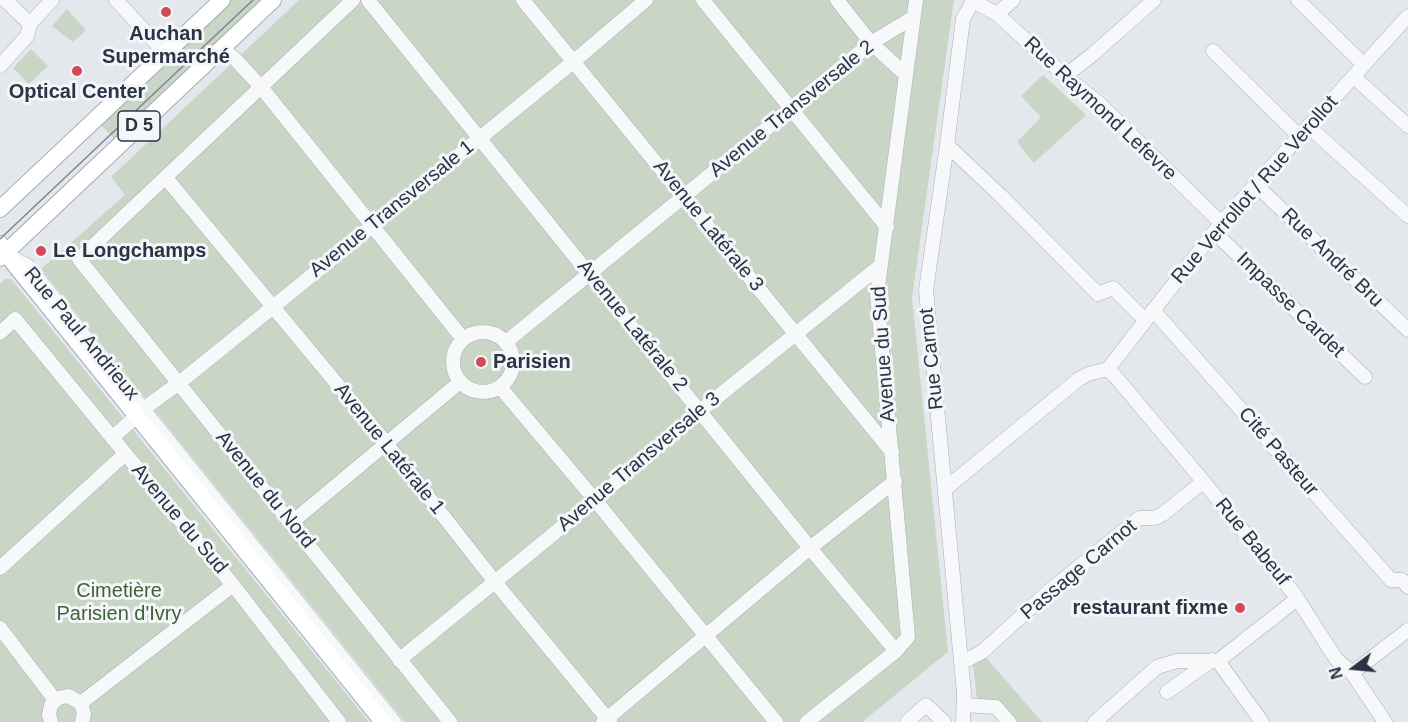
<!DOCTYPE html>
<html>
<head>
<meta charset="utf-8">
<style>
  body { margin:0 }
  #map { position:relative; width:1408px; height:722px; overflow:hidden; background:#e4e7ec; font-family:Helvetica,sans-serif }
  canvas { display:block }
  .north { position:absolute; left:1324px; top:638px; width:60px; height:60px; -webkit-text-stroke:4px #f4f6f9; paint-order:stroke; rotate:254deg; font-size:16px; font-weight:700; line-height:24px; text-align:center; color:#2b3445 }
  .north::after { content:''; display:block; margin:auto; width:21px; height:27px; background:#2b3445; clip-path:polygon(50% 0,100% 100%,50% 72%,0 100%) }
</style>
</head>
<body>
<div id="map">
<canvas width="1408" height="722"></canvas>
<div class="north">N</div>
</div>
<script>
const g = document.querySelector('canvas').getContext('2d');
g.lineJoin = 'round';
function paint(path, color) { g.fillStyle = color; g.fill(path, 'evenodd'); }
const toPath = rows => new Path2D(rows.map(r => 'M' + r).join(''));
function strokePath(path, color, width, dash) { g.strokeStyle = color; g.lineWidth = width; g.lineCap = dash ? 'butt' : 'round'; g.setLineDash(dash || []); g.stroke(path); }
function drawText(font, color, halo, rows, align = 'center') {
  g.font = font + ' Helvetica,sans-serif'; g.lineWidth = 6; g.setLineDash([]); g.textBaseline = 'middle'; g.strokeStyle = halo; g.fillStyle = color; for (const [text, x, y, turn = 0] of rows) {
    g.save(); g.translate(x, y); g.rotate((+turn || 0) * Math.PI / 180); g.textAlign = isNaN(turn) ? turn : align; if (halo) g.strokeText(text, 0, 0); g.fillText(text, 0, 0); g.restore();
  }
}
const green = toPath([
  [230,0,267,0,117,142,99,123],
  [299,0,954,0,912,298,948,652,862,722,405,722,41,269,125,195,111,177],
  [67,9,86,30,73,42,52,26],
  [31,49,48,66,29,84,13,68],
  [1043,75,1086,115,1034,163,1017,142,1041,117,1021,96],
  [5,279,11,279,369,722,0,722,0,284],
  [983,654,1042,722,1018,722,1000,701,977,699,972,658]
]);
const minor = toPath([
  [5,0,30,24],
  [116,0,166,54],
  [353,0,79,259,450,722],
  [368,0,810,548,896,651],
  [523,0,892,452],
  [703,0,887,227],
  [837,0,871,43,906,75],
  [1298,0,1364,65],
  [973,1,997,14,1065,76,1100,104,1221,223],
  [997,14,1013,0],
  [222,48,236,60,261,87,463,339],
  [1213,51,1300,137],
  [0,66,27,36,30,24,52,0],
  [1065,76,1093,54,1154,0],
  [1354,77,1408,126],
  [1309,127,1408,216],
  [947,145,1001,196,1098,294,1113,288,1145,320],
  [166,178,386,443,495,582,610,722],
  [1257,186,1408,330],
  [1214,232,1365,377],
  [11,257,28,266,394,722],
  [1153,310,1391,580,1402,580,1408,587],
  '453 362a30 30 0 1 1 60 0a30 30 0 1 1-60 0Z',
  [0,333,15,319,233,585,339,722],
  [506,342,871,43,914,17],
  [1108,369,1221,223,1408,16],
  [1108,369,1120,382,1203,481,1295,595,1336,659,1352,673,1385,722],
  [500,387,595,500,776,722],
  [112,438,150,404,179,383,273,307,573,62,646,0],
  [945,489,1079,379,1088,374,1108,369],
  [291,523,460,382],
  [0,568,125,454],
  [0,628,55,700],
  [399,660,595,500,700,411,880,266],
  [1218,661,1297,599],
  [1218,661,1262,722],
  [961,663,982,652,1048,592,1139,518,1155,518,1163,514,1199,485],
  [1352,673,1408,630],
  [1167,692,1212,660],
  [81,703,233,585],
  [964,705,996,707,1009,722],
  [51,722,49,715,51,705,58,698,68,696,81,703,84,714,82,722],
  [603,722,810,548,895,481],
  [807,722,896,651,908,637,877,294,916,0],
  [907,722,926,705,944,722],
  [963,722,964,693,926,290,947,145,963,19,973,1],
  [1095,722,1157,667,1177,661,1218,661]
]);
const major = toPath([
  [0,209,222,0],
  [0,244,12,261,383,722],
  [0,258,273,0]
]);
const tram = toPath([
  [0,239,253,0]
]);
const markers = [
  [166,12,6,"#d1495b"],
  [77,71,6,"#d1495b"],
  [41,251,6,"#d1495b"],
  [481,362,6,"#d1495b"],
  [1240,608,6,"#d1495b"]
];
const shields = [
  [139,126,42]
];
const shieldNames = [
  ["D 5",139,126]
];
const poiNames = [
  ["Auchan",166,34],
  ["Supermarché",166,57],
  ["Optical Center",77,92],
  ["Le Longchamps",53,251,"left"],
  ["Parisien",493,362,"left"],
  ["restaurant fixme",1228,608,"right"]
];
const streetNames = [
  ["Avenue Transversale 2",792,109,-39],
  ["Rue Raymond Lefevre",1100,109,43],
  ["Rue Verrollot / Rue Verollot",1255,190,-49],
  ["Avenue Transversale 1",392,209,-39],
  ["Avenue Latérale 3",708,226,51],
  ["Rue André Bru",1332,258,44],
  ["Impasse Cardet",1290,305,44],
  ["Avenue Latérale 2",632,326,51],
  ["Rue Paul Andrieux",81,334,50],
  ["Avenue du Sud",884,354,-94],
  ["Rue Carnot",932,359,-96],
  ["Avenue Latérale 1",389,449,51],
  ["Cité Pasteur",1278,452,49],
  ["Avenue Transversale 3",639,462,-40],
  ["Avenue du Nord",265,490,51],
  ["Avenue du Sud",179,519,50],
  ["Rue Babeuf",1252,542,51],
  ["Passage Carnot",1079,570,-40]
];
const parkNames = [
  ["Cimetière",119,591],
  ["Parisien d'Ivry",119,614]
];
paint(green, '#c9d6c5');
strokePath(minor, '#a9aeb7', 15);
strokePath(major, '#a3abb8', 18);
strokePath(minor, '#f7f8fa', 14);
strokePath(major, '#fff', 16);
strokePath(tram, '#7d8696', 1.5);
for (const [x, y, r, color] of markers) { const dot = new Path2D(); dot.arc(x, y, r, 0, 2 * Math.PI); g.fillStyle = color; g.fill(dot); strokePath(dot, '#f4f6f9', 2); }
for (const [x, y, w] of shields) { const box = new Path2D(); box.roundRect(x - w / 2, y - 15, w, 30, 4.5); g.fillStyle = '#f4f6f9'; g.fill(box); strokePath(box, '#2b3445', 1.5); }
drawText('bold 18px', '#2b3445', null, shieldNames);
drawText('bold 20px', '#2b3445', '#f4f6f9', poiNames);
drawText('20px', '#2b3445', '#f4f6f9', streetNames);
drawText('20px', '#3f6138', '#f4f6f9', parkNames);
</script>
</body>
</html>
